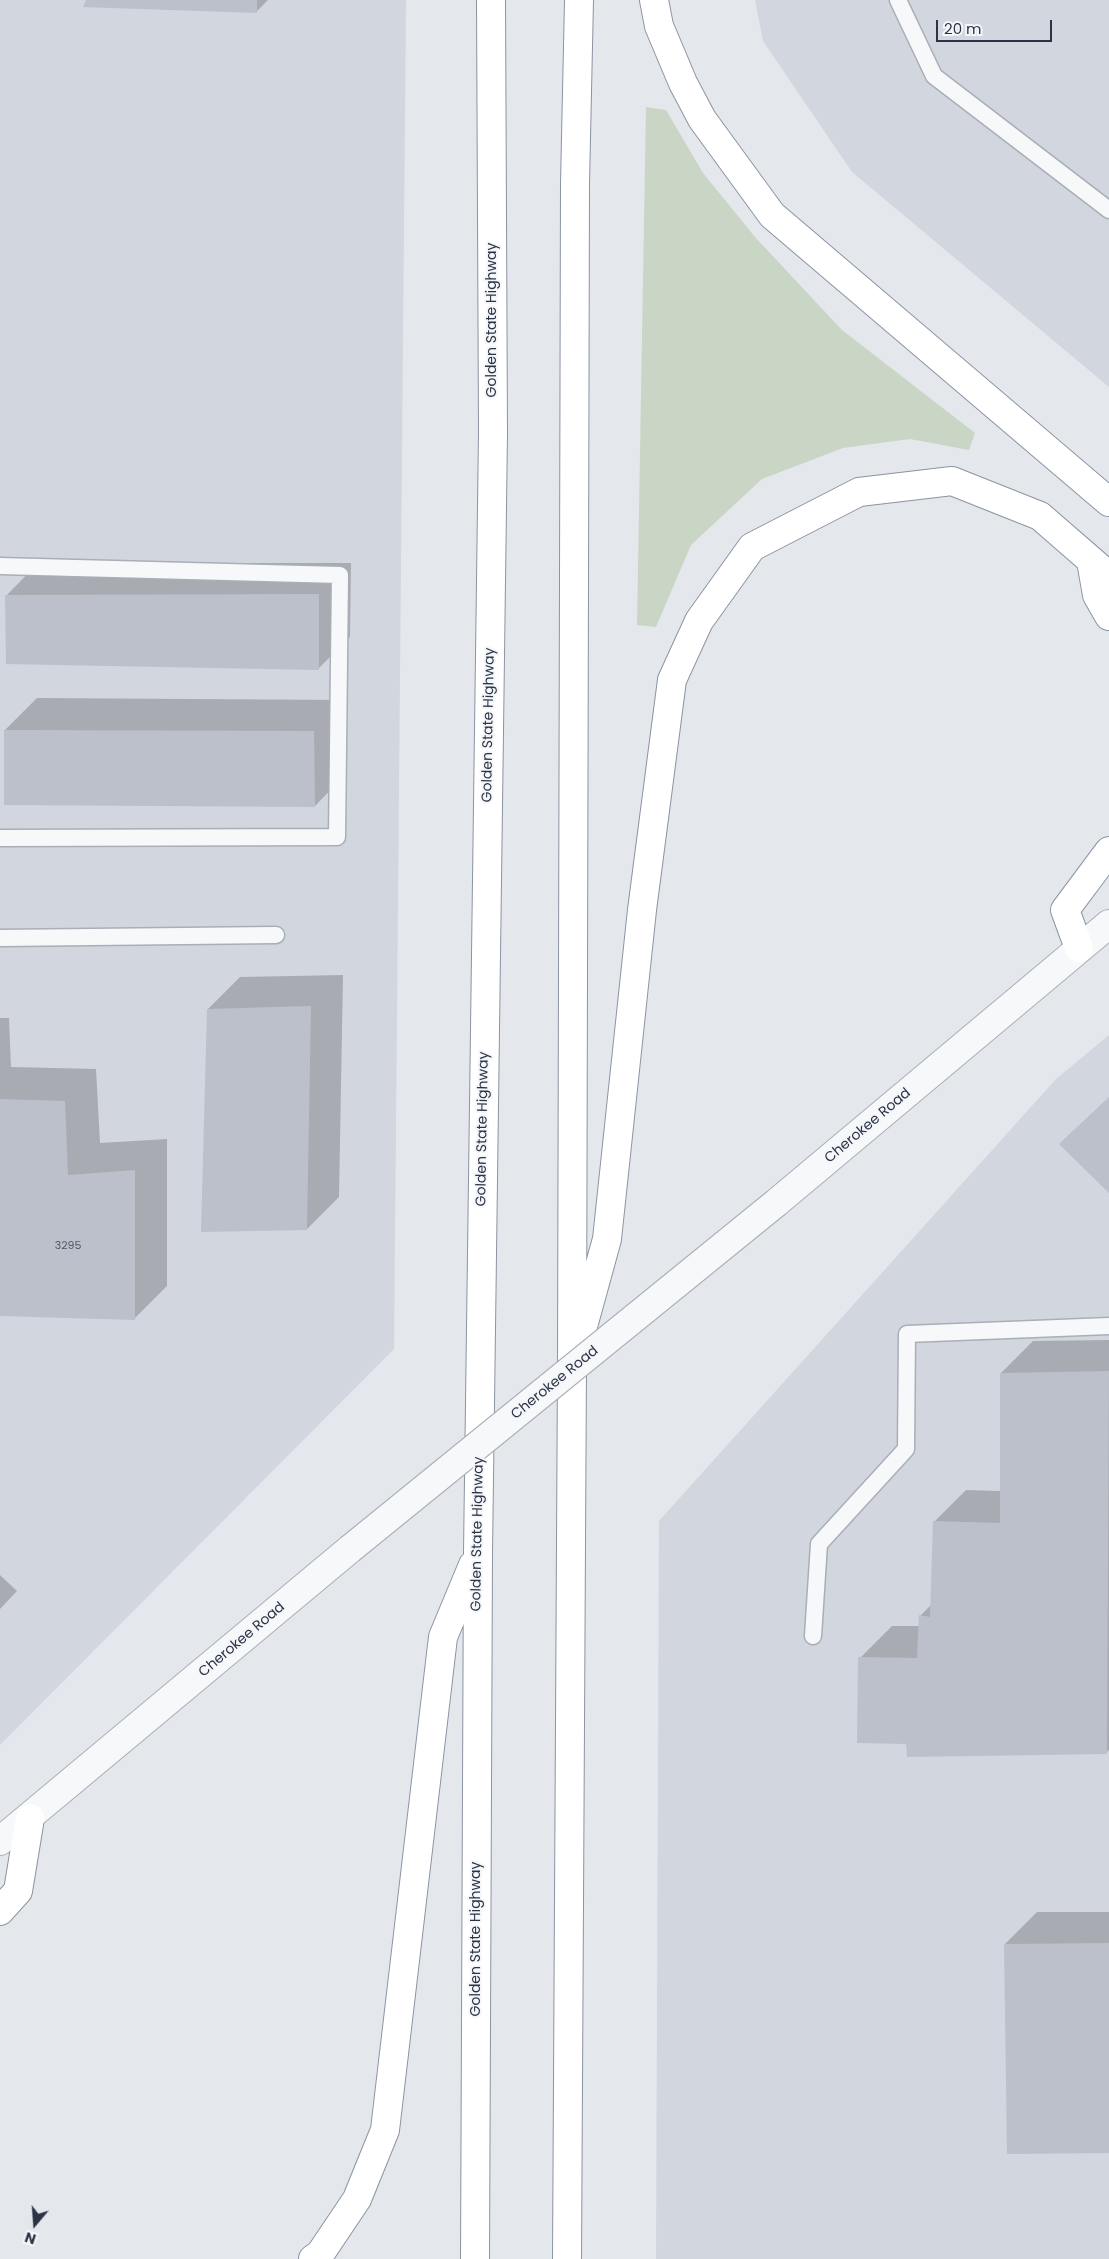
<!DOCTYPE html>
<html>
<head>
<meta charset="utf-8">
<style>
  body { margin:0 }
  #map { position:relative; width:1109px; height:2259px; overflow:hidden; background:#e4e7ec; font-family:Poppins,sans-serif }
  canvas { display:block }
  .north { position:absolute; left:10px; top:2199px; width:50px; height:50px; -webkit-text-stroke:4px #f4f6f9; paint-order:stroke; rotate:198deg; font-size:14px; font-weight:700; line-height:20px; text-align:center; color:#2b3445 }
  .north::after { content:''; display:block; margin:auto; width:18px; height:22px; background:#2b3445; clip-path:polygon(50% 0,100% 100%,50% 72%,0 100%) }
  .scale { position:absolute; left:936px; top:20px; width:116px; height:22px; box-sizing:border-box; border:2px solid #2b3445; border-top:0; padding-left:6px; font-size:15px; line-height:18px; white-space:nowrap; color:#2b3445; -webkit-text-stroke:4px #f4f6f9; paint-order:stroke }
</style>
</head>
<body>
<div id="map">
<canvas width="1109" height="2259"></canvas>
<div class="north">N</div>
<div class="scale">20 m</div>
</div>
<script>
const g = document.querySelector('canvas').getContext('2d');
g.lineJoin = 'round';
function paint(path, color) { g.fillStyle = color; g.fill(path, 'evenodd'); }
const toPath = rows => new Path2D(rows.map(r => 'M' + r).join(''));
function strokePath(path, color, width, dash) { g.strokeStyle = color; g.lineWidth = width; g.lineCap = dash ? 'butt' : 'round'; g.setLineDash(dash || []); g.stroke(path); }
function drawText(font, color, halo, rows, align = 'center') {
  g.font = font + ' Poppins,sans-serif'; g.lineWidth = 4; g.setLineDash([]); g.textBaseline = 'middle'; g.strokeStyle = halo; g.fillStyle = color; for (const [text, x, y, turn = 0] of rows) {
    g.save(); g.translate(x, y); g.rotate((+turn || 0) * Math.PI / 180); g.textAlign = isNaN(turn) ? turn : align; if (halo) g.strokeText(text, 0, 0); g.fillText(text, 0, 0); g.restore();
  }
}
const built = toPath([
  [0,0,406,0,394,1349,0,1745],
  [755,0,1109,0,1109,387,852,172,763,41],
  [1109,1035,1109,2259,656,2259,659,1521,1056,1079]
]);
const green = toPath([
  [646,107,666,110,703,173,755,237,842,330,975,433,969,450,910,439,843,448,762,479,691,545,656,627,637,625]
]);
const shadow = toPath([
  [87,0,268,0,256,12],
  [38,563,351,563,350,637,318,669,6,596],
  [37,698,345,700,347,773,315,806,5,730],
  [343,975,339,1197,307,1229,208,1009,240,977],
  [0,1018,9,1018,11,1067,96,1069,100,1143,167,1139,167,1286,135,1318,0,1315],
  [1109,1340,1109,1750,1107,1752,907,1743,860,1658,892,1626,920,1626,920,1616,932,1604,934,1522,966,1490,1001,1491,1001,1373,1033,1341],
  [0,1575,17,1591,0,1609],
  [1037,1912,1109,1912,1109,2151,1005,1944]
]);
const building = toPath([
  [86,0,257,0,257,13,83,7],
  [319,594,319,670,6,664,5,595],
  [4,730,314,731,315,807,4,805],
  [311,1006,307,1230,201,1232,207,1009],
  [1109,1097,1109,1193,1059,1144],
  [0,1099,65,1101,68,1175,135,1170,135,1320,0,1316],
  [1109,1371,1107,1754,907,1757,906,1744,857,1743,858,1657,917,1658,919,1615,930,1617,933,1521,1000,1523,1000,1373],
  [1109,1943,1109,2153,1007,2154,1004,1944]
]);
const service = toPath([
  [898,0,934,76,1109,210],
  [0,566,340,575,337,837,0,838],
  [0,938,276,935],
  [813,1636,819,1544,906,1449,907,1334,1109,1326]
]);
const tertiary = toPath([
  [776,1203,1109,924],
  [0,1841,350,1549]
]);
const motorway = toPath([
  [654,0,659,26,683,83,702,119,772,215,1109,502],
  [1091,561,1097,595,1109,616],
  [1079,948,1065,910,1109,851],
  [582,1330,607,1239,642,910,672,680,699,621,752,547,859,492,952,481,1040,516,1109,576],
  [0,1911,18,1891,30,1818],
  [313,2259,320,2254,357,2199,385,2130,443,1637,473,1565],
  [475,2259,478,1552,493,432,491,0],
  [567,2259,572,1365,575,184,579,0]
]);
const tertiaryBridge = toPath([
  [350,1549,776,1203]
]);
const numberNames = [
  ["3295",68,1246]
];
const streetNames = [
  ["Golden State Highway",492,320,-90],
  ["Golden State Highway",489,725,-89],
  ["Cherokee Road",868,1126,-40],
  ["Golden State Highway",483,1129,-89],
  ["Cherokee Road",555,1383,-39],
  ["Golden State Highway",478,1534,-89],
  ["Cherokee Road",242,1640,-40],
  ["Golden State Highway",476,1939,-90]
];
paint(built, '#d2d6de');
paint(green, '#c9d6c5');
paint(shadow, '#0003');
paint(building, '#bbc0ca');
strokePath(service, '#a9aeb7', 19);
strokePath(tertiary, '#a9aeb7', 30);
strokePath(motorway, '#8b94a3', 30);
strokePath(service, '#f7f8fa', 16);
strokePath(tertiary, '#f7f8fa', 28);
strokePath(motorway, '#fff', 28);
strokePath(tertiaryBridge, '#a9aeb7', 30, []);
strokePath(tertiaryBridge, '#f7f8fa', 28);
drawText('11px', '#4f5766', null, numberNames);
drawText('14px', '#2b3445', '#f4f6f9', streetNames);
</script>
</body>
</html>
